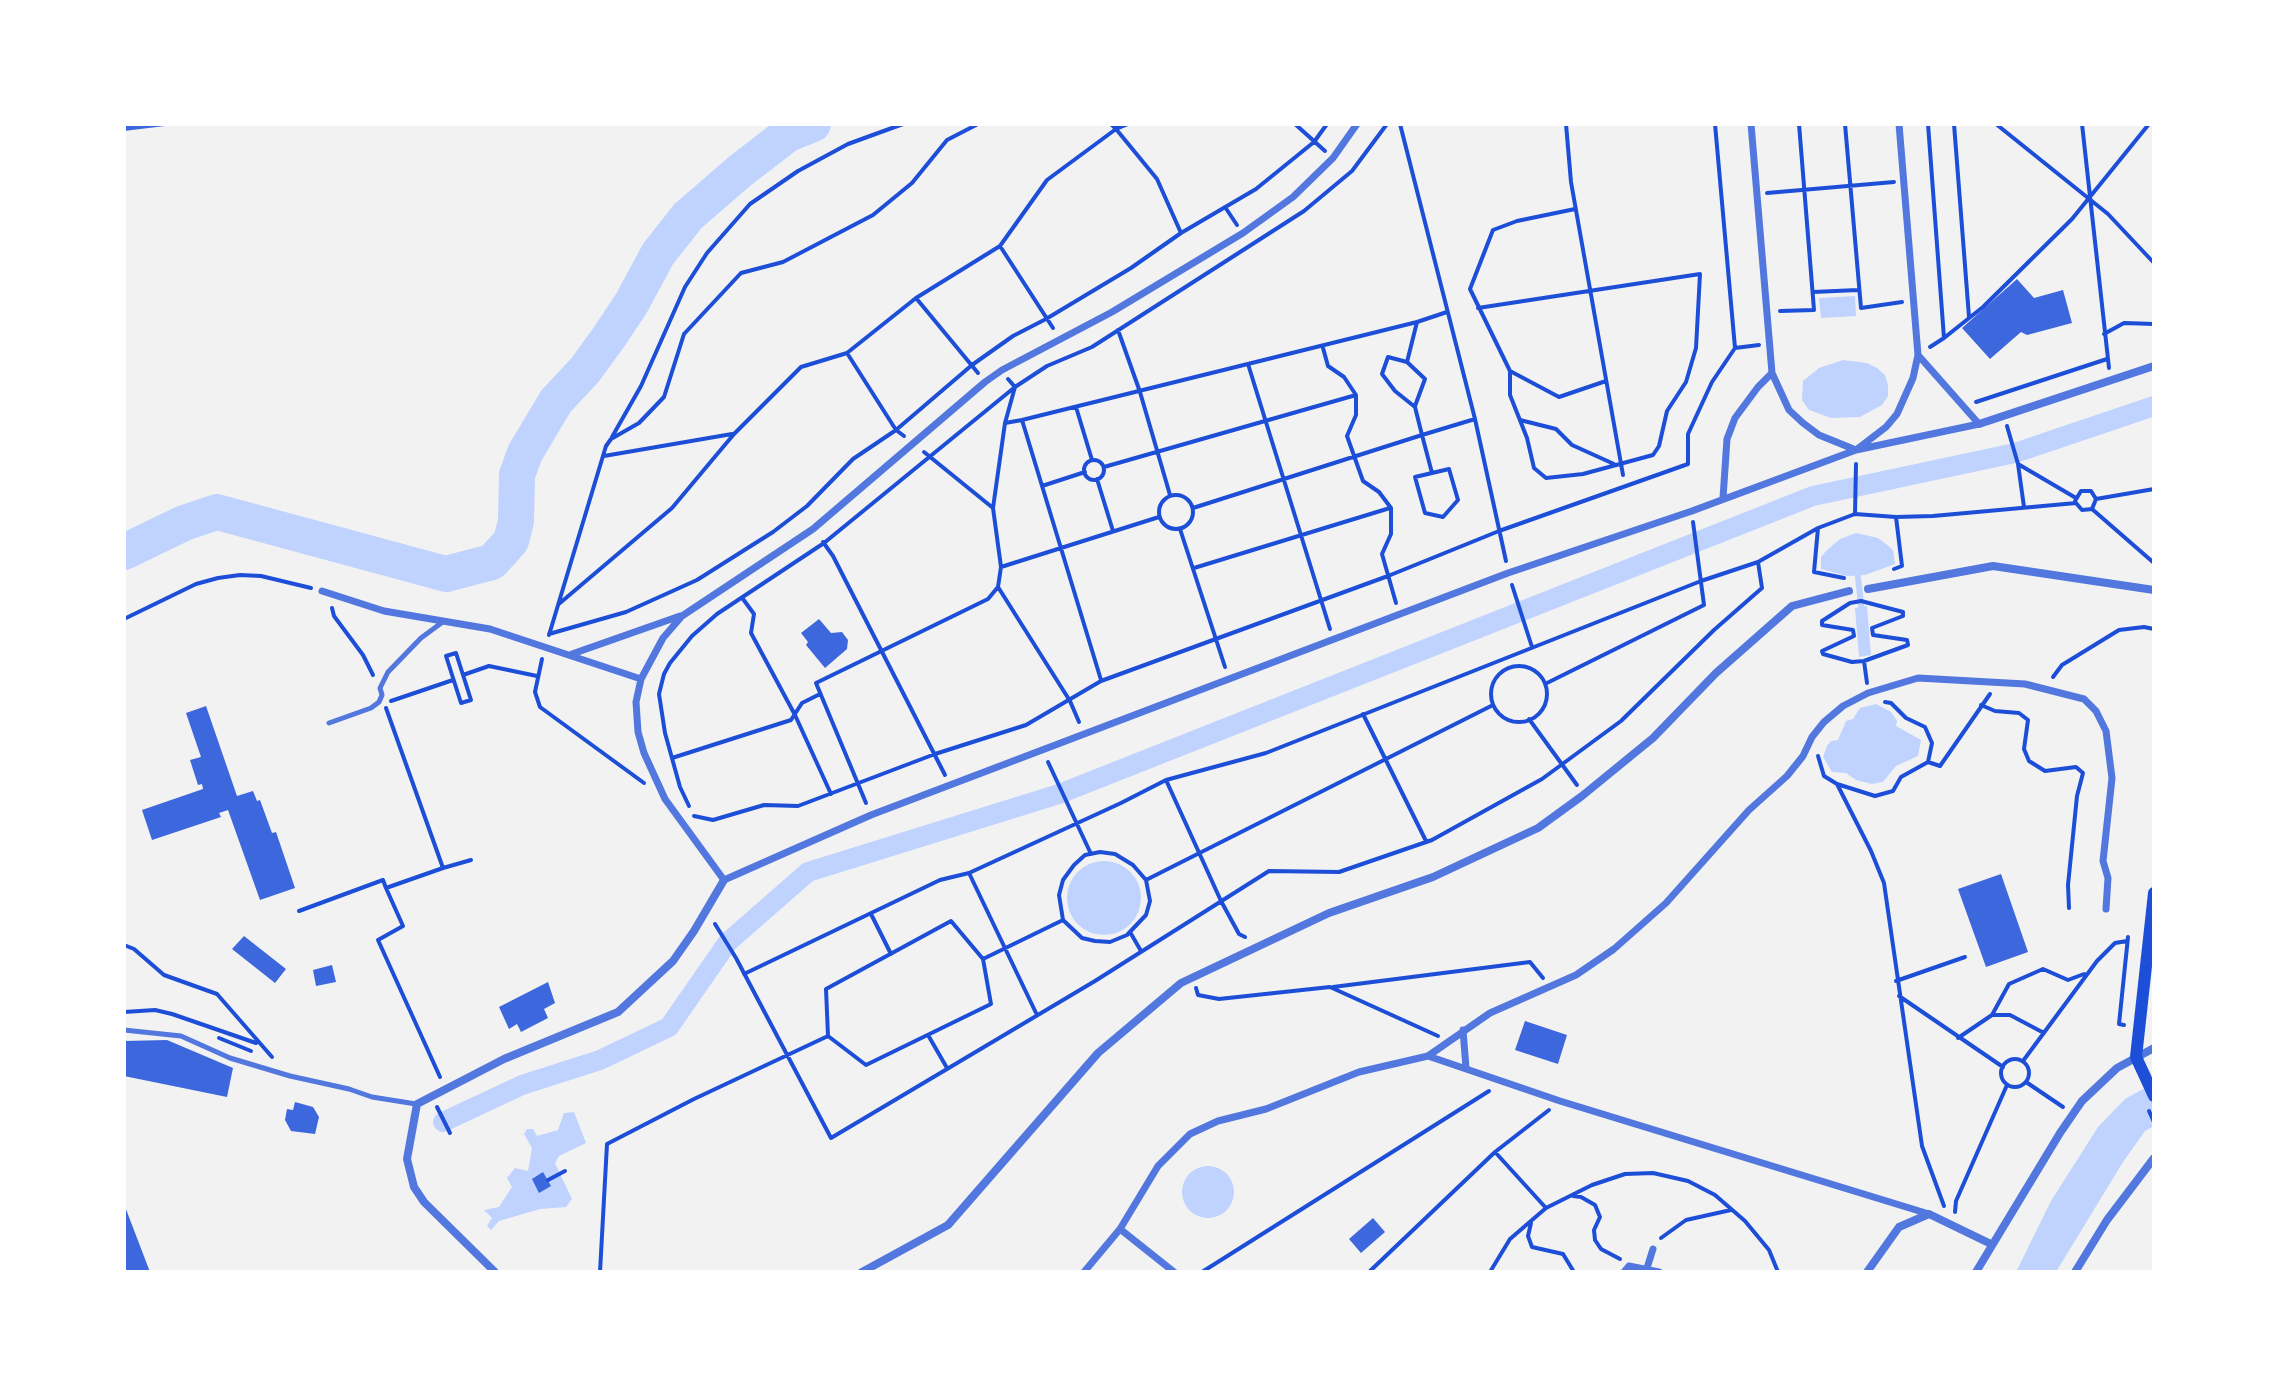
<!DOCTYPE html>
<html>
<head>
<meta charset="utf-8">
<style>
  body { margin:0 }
  #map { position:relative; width:2278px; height:1396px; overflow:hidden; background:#f2f2f2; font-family:"Varela Round",sans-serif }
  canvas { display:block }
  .frame { position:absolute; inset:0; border:126px solid #fff; pointer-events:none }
</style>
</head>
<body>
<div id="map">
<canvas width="2278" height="1396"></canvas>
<div class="frame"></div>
</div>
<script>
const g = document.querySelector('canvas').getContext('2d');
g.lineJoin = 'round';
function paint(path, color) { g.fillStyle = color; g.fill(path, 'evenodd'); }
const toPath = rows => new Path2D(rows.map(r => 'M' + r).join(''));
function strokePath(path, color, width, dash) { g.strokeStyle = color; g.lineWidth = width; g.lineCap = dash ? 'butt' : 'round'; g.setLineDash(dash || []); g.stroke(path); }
const water = toPath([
  [1855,296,1856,316,1821,318,1819,298],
  [1843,360,1867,363,1877,368,1885,375,1888,385,1888,396,1882,405,1860,417,1831,418,1809,410,1802,400,1803,381,1819,368],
  [1856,533,1878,538,1886,544,1893,550,1895,564,1865,575,1847,576,1821,569,1821,557,1827,550,1840,539],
  [1867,606,1871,655,1859,657,1855,608],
  [1876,704,1891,712,1897,721,1896,726,1921,740,1918,756,1896,766,1883,782,1872,784,1856,780,1846,773,1832,772,1823,757,1827,746,1831,741,1838,740,1846,721,1853,719,1860,708],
  '1067 898a37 37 0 1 1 74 0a37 37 0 1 1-74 0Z',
  [2154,1083,2154,1126,2145,1131,2123,1162,2056,1272,2016,1272,2051,1201,2098,1127,2125,1099],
  [574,1112,586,1143,559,1156,555,1163,572,1199,566,1207,540,1209,499,1221,491,1230,487,1226,492,1218,484,1210,499,1207,512,1187,507,1178,515,1168,528,1171,532,1148,524,1134,527,1129,533,1129,537,1136,558,1130,564,1113],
  '1182 1192a26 26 0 1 1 52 0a26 26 0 1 1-52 0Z'
]);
const stream = toPath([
  [1857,569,1862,613]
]);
const canal = toPath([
  [443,1122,522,1085,600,1060,669,1027,728,942,808,872,1059,794,1813,496,2015,453,2154,406]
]);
const river = toPath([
  [124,552,184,523,217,512,446,574,492,562,511,541,516,521,517,475,525,453,556,401,585,370,609,337,631,304,658,254,688,216,740,171,788,134,813,124]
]);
const building = toPath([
  [124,124,165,124,165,126,124,131],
  [2017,279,2034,298,2063,290,2072,323,2027,335,2021,332,1990,359,1962,328],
  [819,619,831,633,842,632,848,640,847,649,825,668,806,645,808,642,801,633],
  [206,706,237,796,253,791,257,801,260,800,272,833,276,832,295,888,260,900,228,810,219,813,221,817,152,840,142,810,203,789,202,784,198,785,190,760,201,757,186,713],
  [2001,874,2028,952,1986,967,1958,889],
  [244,936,286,969,275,983,232,949],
  [332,965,336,982,316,986,313,970],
  [548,982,555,1003,544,1009,548,1018,521,1032,517,1024,509,1029,499,1007],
  [1525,1021,1567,1035,1558,1064,1515,1050],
  [167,1040,233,1068,227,1097,124,1076,124,1041],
  [295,1102,313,1107,319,1117,315,1134,291,1131,285,1120,287,1109,293,1110],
  [543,1172,551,1186,539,1193,532,1179],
  [124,1204,150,1272,124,1272],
  [1373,1218,1385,1232,1361,1253,1349,1239]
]);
const path = toPath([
  [1116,124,1116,129,1128,124],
  [1295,124,1325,151],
  [1400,124,1475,419,1506,561],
  [1566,124,1571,182,1623,475],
  [1715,124,1735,348,1759,345],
  [1845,124,1861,308,1902,302],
  [1928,124,1944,338,1930,347],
  [1954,124,1969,317],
  [1996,124,2108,214,2154,263],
  [2082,124,2109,368],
  [1116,129,1157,179,1181,233],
  [1767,193,1894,182],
  [1225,207,1237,225],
  [1575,209,1517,221,1493,230,1470,289,1510,371,1559,397,1606,381],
  [1000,246,1053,328],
  [1813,292,1858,290],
  [916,298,978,373],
  [1478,308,1700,274,1696,348,1686,382,1667,411,1659,446,1653,455,1583,474,1546,478,1534,468,1527,438,1510,395,1510,371],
  [1780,311,1814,310,1799,124],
  [1417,322,1447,312],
  [1118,330,1140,392,1170,495],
  [2104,334,2124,323,2154,324],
  [1944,338,1983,307,2072,219,2149,124],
  [1323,348,1328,366,1344,377,1356,395,1356,415,1347,436,1363,481,1379,492,1391,508,1391,534,1382,554,1396,603],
  [847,353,896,430,904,436],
  [1407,362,1425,379,1415,406],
  [1248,364,1330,629],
  [1008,379,1015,387,1005,423,993,508,1001,567,1159,517],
  [1976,402,2107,359],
  [1076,407,1092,460],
  [1022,420,1417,322,1407,362,1388,357,1382,374,1395,391,1415,407,1422,435,1475,419],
  [1520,420,1556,429,1572,445,1614,464],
  [1005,423,1022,420,1101,680],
  [2007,426,2018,464],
  [612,437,641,386,685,287,707,253,750,204,798,171,848,144,903,124],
  [924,452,993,508],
  [604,456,732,434],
  '1084 470a10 10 0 1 1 20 0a10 10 0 1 1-20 0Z',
  [1104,467,1356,395],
  [1097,479,1113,531],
  [1042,486,1085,472],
  '1159 512a17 17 0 1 1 34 0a17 17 0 1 1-34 0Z',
  [2096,499,2154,489],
  [2075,501,2081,491,2091,491,2096,499,2092,509],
  [2024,507,2018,464,2076,498],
  [1193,508,1422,435,1432,473,1449,469,1458,500,1443,517,1425,513,1415,477,1432,473],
  [1855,514,1856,464],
  [1818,528,1814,572,1844,578],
  [1180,529,1225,667],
  [823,542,833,556,945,775],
  [1194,568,1390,508],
  [1894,569,1902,566,1896,517],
  [1512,585,1532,647],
  [998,587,1070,701,1079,722],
  [743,599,754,614,751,633,795,715,831,794],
  [1861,601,1903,612,1903,616,1872,628,1873,635,1907,640,1908,645,1864,661,1852,662,1823,654,1822,651,1854,636,1853,630,1822,625,1822,621,1850,603,1861,601],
  [560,603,672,508,734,434,801,367,847,353,916,298,1000,246,1047,180,1116,129,1111,124],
  [332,608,334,616,363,655,373,675],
  [124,619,196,584,218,578,240,575,261,576,311,588],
  [549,634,626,612,697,580,773,532,807,506,853,459,896,430,972,365,1013,336,1046,319,1131,268,1181,233,1256,189,1314,142,1327,124],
  [549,635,606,446,611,439,639,423,664,397,684,334,741,273,783,262,873,215,912,183,947,140,978,124],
  [456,653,471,700,461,703,446,656,456,653],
  [542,659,535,692,540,707,644,783],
  [1864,661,1867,683],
  '1491 694a28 28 0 1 1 56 0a28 28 0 1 1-56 0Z',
  [463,675,489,666,537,676],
  [2053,677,2062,665,2119,630,2144,627,2154,629],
  [1545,684,1704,605,1693,522],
  [391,701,453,680],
  [1981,705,1995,711,2019,713,2028,720,2024,749,2029,761,2045,771,2076,767,2083,773,2077,796,2068,885,2069,908],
  [386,708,443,868,386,888,403,926,378,940,440,1077],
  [1363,714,1426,841],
  [1529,719,1577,785],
  [1818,756,1824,776,1837,784,1875,796,1893,791,1901,777,1928,762,1932,743,1925,727,1906,718,1891,703,1885,702],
  [672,758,791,720,802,703,820,694],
  [1048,762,1091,854],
  [1928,762,1940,766,1990,694],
  [1166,780,1221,901,1239,934,1245,937],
  [1837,784,1871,851,1884,883,1922,1146,1944,1206],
  [866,803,816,683,988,599,998,587,1001,567],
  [689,806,680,787,665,733,659,694,664,674,670,663,692,636,717,614,824,543,1015,387,1047,366,1092,347,1304,211,1352,171,1387,124],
  [694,816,713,820,764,805,798,806,935,754,1026,725,1101,681,1388,576,1499,531,1688,464,1688,434,1712,382,1735,348],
  [443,868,471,860],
  [969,873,1037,1015],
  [299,911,383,880,386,888],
  [871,914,891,954],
  [1063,920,1082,938,1095,941,1110,942,1127,935,1146,915,1150,901,1146,880],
  [715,924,736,958,831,1138,1095,981,1269,871,1339,872,1432,840,1542,779,1621,721,1714,630,1762,588,1758,562],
  [1130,932,1141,951],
  [124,945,134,949,164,975,217,994,272,1057],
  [744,974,940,880,969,873,1121,803,1166,780,1266,753,1701,581,1758,562,1818,528,1855,514,1896,517,1933,516,2076,503,2082,510,2092,509,2154,563],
  [1896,981,1965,957],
  [1333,987,1530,962,1543,978],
  [1196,988,1198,995,1219,999,1330,987,1438,1036],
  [1899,996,2003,1067],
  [124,1012,155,1010,172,1014,256,1043],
  [1992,1015,2009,984,2043,969,2068,980,2084,974],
  [2124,1025,2119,1024,2128,937],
  [928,1035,947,1068],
  [828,1036,866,1065,991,1004,983,959],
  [219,1038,251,1051],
  [1958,1038,1992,1015,2010,1015,2044,1033],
  '2001 1073a14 14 0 1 1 28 0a14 14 0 1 1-28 0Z',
  [2023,1061,2097,961,2115,943,2127,941],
  [2026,1082,2063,1107],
  [437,1107,450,1133],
  [2149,1111,2154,1122],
  [1495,1152,1546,1208],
  [548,1180,565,1171],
  [1573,1196,1581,1197,1595,1205,1600,1217,1594,1230,1595,1240,1601,1249,1620,1259],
  [1955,1212,1956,1201,2007,1085],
  [1531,1223,1528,1236,1532,1247,1563,1254,1574,1272],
  [1661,1238,1686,1220,1731,1210],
  [600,1272,607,1144,694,1099,828,1036,826,989,951,921,983,959,1063,920,1059,895,1063,880,1074,865,1085,855,1100,852,1115,854,1133,865,1146,880,1493,705],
  [1202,1272,1489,1091],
  [1369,1272,1495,1152,1549,1110],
  [1490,1272,1510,1239,1546,1208,1592,1185,1625,1174,1653,1173,1688,1181,1715,1195,1745,1221,1769,1250,1778,1272]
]);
const service = toPath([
  [329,723,371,708,379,702,382,695,380,688,388,672,421,638,444,621],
  [124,1030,181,1036,230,1058,290,1076,349,1089,372,1097,416,1104]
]);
const pedestrian = toPath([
  [1357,124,1333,158,1293,197,1243,233,1112,312,1002,370,985,382,813,529,682,616,663,638,641,679,636,702,638,732,644,753,665,799,724,880,871,815,1508,573,1692,511,1856,450,1979,424],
  [1751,124,1772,373,1789,410,1803,423,1819,435,1856,450,1886,427,1897,414,1913,378,1918,355,1899,124],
  [1918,355,1979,424],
  [1723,498,1727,439,1735,418,1758,387,1772,373],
  [322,591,384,611,490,629,641,679],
  [572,654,680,616],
  [1463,1030,1466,1068],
  [1428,1056,1560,1101,1929,1214],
  [1120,1229,1174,1272],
  [1647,1268,1653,1249],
  [1084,1272,1120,1229,1158,1166,1190,1134,1218,1121,1266,1109,1359,1072,1428,1056,1490,1013,1576,975,1614,949,1666,903,1749,810,1787,776,1803,756,1812,737,1824,722,1843,706,1868,693,1918,678,2025,684,2084,699,2096,711,2106,731,2112,778,2103,861,2108,878,2106,909],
  [1624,1272,1629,1266,1659,1272]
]);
const minor = toPath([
  [1979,424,2154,366],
  [1868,589,1993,566,2154,590],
  [495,1272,424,1202,414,1187,407,1159,417,1104,504,1059,618,1012,673,961,694,931,724,880],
  [862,1272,948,1225,1098,1053,1181,983,1329,913,1433,877,1538,828,1582,796,1653,738,1716,673,1792,606,1849,591],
  [1867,1272,1899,1227,1929,1214,1991,1244],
  [1976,1272,2060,1133,2082,1101,2117,1068,2154,1048],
  [2075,1272,2107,1220,2154,1158]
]);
const secondary = toPath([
  [2154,893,2136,1057,2154,1096]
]);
paint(water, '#bfd3fe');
strokePath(stream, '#bfd3fe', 6);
strokePath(canal, '#bfd3fe', 20);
strokePath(river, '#bfd3fe', 36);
paint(building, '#3d67dc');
strokePath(path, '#1d4ed8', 4);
strokePath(service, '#5277de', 5);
strokePath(pedestrian, '#5277de', 7);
strokePath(minor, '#5277de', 8);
strokePath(secondary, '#1d4ed8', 12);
</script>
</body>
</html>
